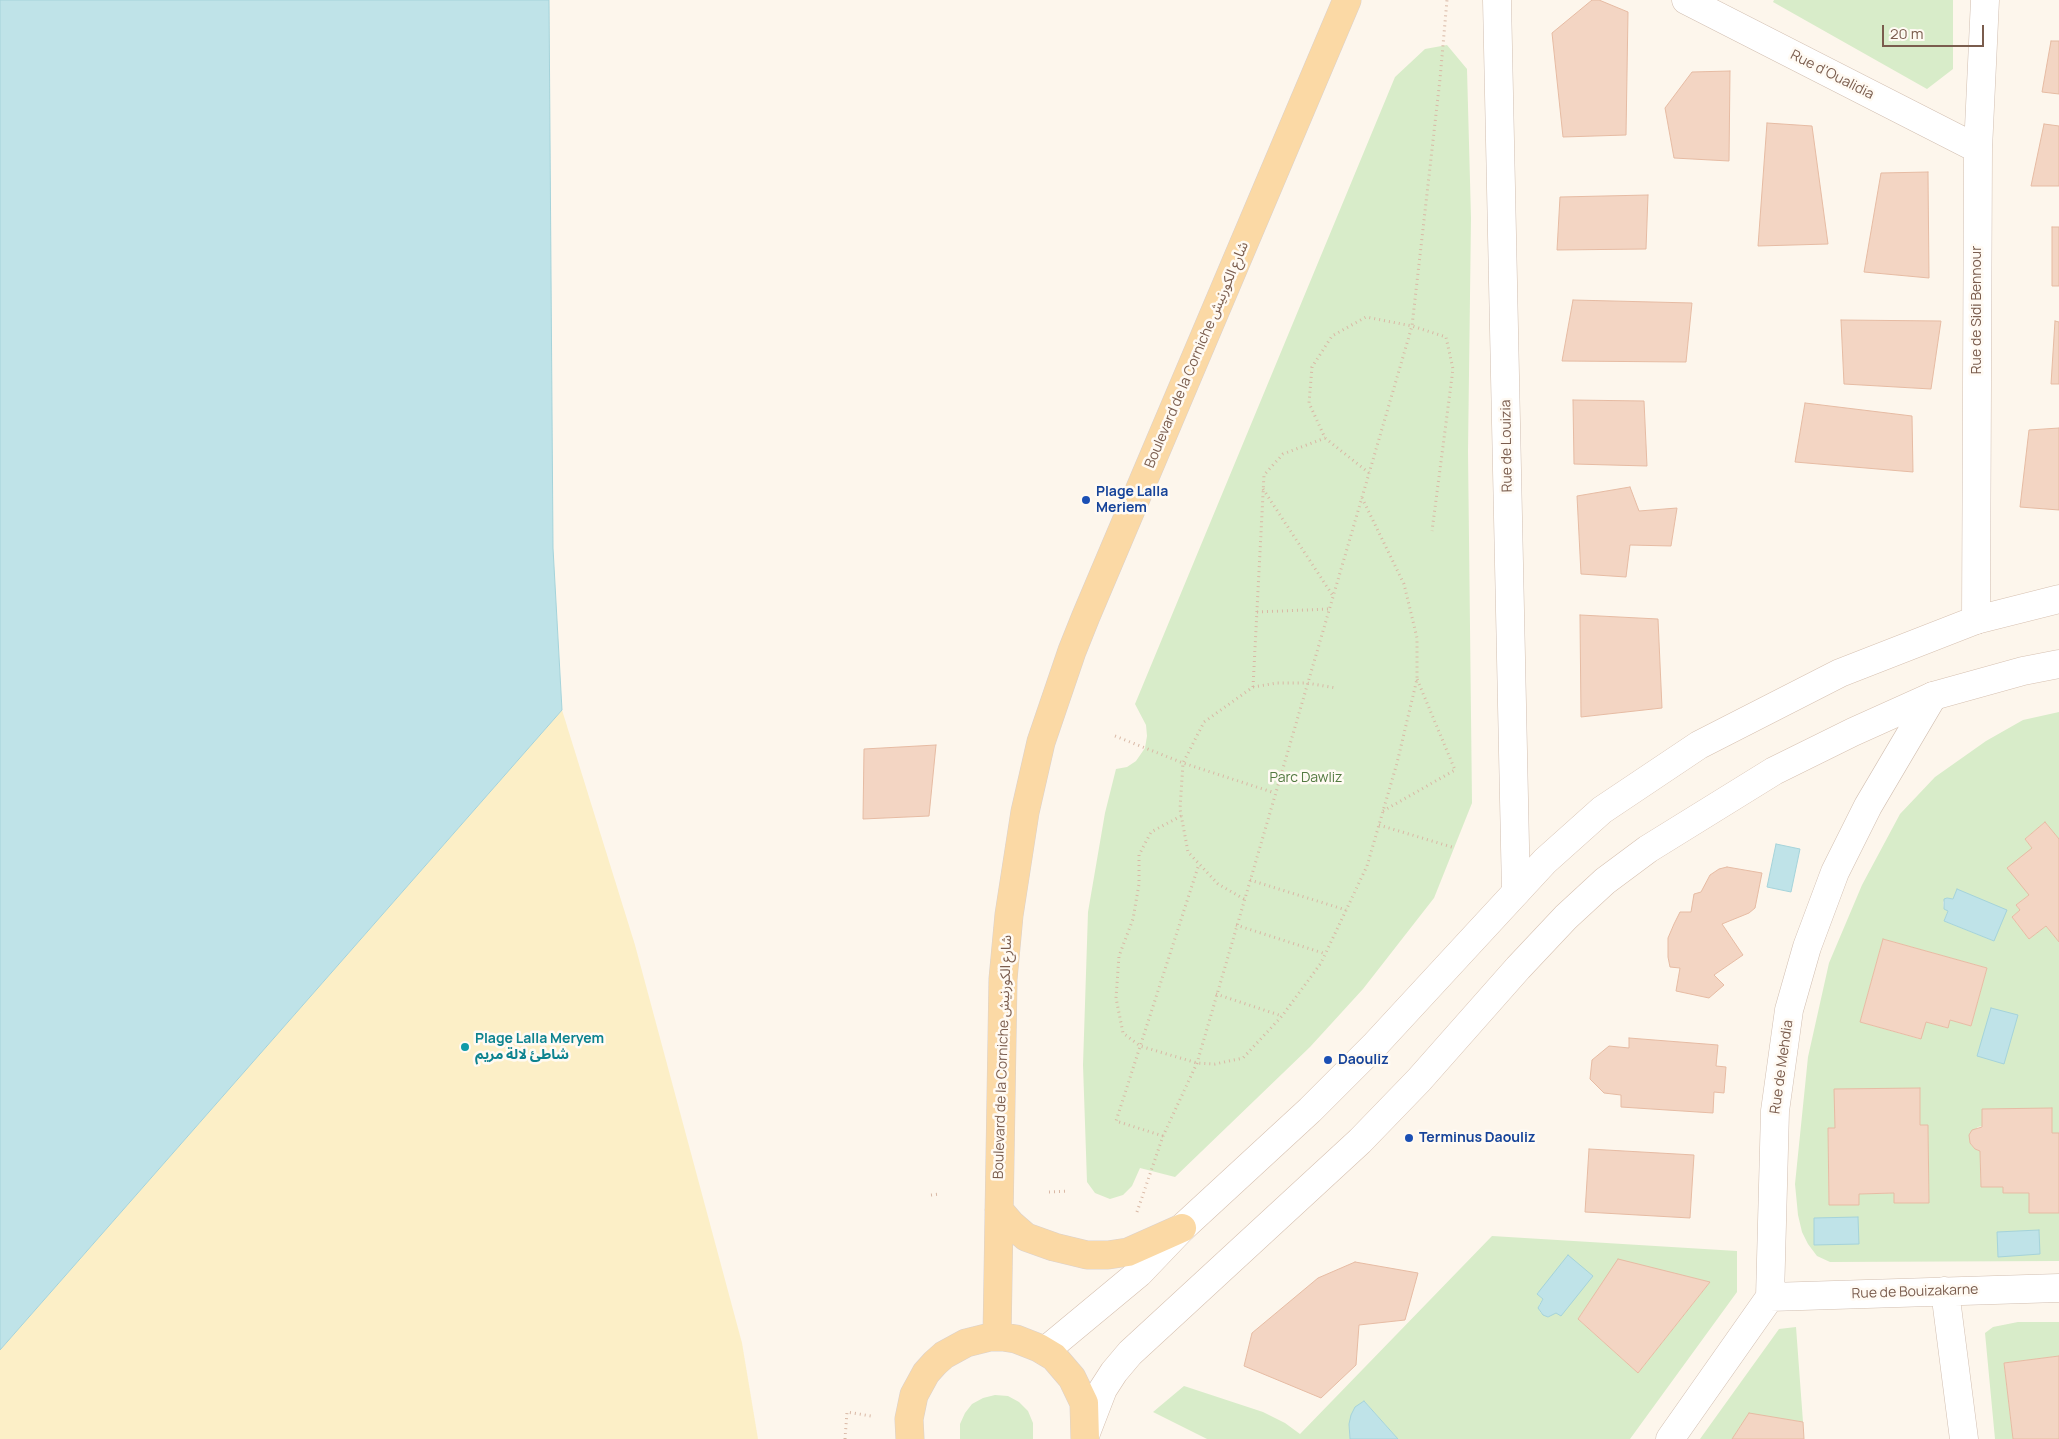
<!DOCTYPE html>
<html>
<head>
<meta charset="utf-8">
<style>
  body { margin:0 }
  #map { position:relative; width:2059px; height:1439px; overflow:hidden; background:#fdf6ec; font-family:Manrope,sans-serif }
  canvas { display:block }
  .scale { position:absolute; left:1882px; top:25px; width:102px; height:22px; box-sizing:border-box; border:2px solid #7a5c4d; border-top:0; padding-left:6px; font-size:15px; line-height:18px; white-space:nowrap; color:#7a5c4d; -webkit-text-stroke:4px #fffaf3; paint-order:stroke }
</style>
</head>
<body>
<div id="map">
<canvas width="2059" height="1439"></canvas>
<div class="scale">20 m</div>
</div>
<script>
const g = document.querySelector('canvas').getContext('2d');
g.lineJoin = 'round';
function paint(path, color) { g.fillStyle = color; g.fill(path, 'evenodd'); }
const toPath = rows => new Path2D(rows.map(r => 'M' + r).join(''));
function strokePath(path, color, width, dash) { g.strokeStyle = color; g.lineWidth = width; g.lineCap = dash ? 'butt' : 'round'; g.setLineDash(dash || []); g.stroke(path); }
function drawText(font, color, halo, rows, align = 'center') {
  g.font = font + ' Manrope,"Noto Sans Arabic",sans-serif'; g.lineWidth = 5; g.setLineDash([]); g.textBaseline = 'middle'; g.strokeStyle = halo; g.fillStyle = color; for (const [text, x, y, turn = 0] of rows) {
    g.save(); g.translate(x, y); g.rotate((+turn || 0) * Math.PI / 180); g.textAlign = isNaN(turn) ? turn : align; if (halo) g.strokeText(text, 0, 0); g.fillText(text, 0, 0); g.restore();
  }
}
const green = toPath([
  [1774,0,1953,0,1953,69,1927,89,1773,2],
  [1447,45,1467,69,1471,218,1468,451,1472,803,1434,898,1363,989,1310,1047,1175,1177,1140,1168,1132,1186,1123,1195,1110,1199,1095,1193,1087,1182,1083,1065,1088,912,1105,813,1116,769,1127,767,1136,761,1145,748,1147,736,1146,725,1135,704,1395,77,1425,49],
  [2059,712,2059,839,2045,822,2025,839,2032,848,2029,895,2016,905,2020,910,2012,917,2029,939,2046,926,2059,942,2059,1133,2052,1133,2052,1108,1978,1127,1969,1135,1970,1143,1975,1149,1980,1151,1981,1187,2003,1187,2004,1193,2029,1193,2029,1212,2059,1213,2059,1261,1830,1262,1817,1256,1808,1244,1802,1232,1798,1215,1795,1184,1808,1057,1829,963,1862,885,1900,814,1935,777,1986,741,2023,720],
  [1947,898,1953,899,1994,941,1944,921,1948,910,1944,909,1943,902],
  [1883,939,1987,968,1971,1026,1950,1020,1947,1028,1926,1022,1920,1039,1860,1022],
  [1920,1089,1920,1125,1928,1125,1929,1203,1895,1203,1894,1193,1859,1194,1859,1205,1829,1205,1828,1128,1835,1128,1835,1090],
  [1492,1236,1737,1251,1737,1292,1630,1439,1398,1439,1364,1401,1349,1424,1350,1439,1207,1439,1153,1412,1184,1386,1263,1412,1285,1423,1300,1434],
  [1618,1260,1710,1282,1638,1373,1578,1319],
  [1593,1275,1548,1317,1540,1312,1539,1305,1543,1299,1537,1293],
  [2018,1322,2059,1322,2059,1356,2004,1363,2013,1439,1995,1439,1985,1333,1993,1327],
  [1796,1327,1803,1422,1749,1414,1732,1439,1700,1439,1779,1329],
  [995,1395,1008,1396,1019,1402,1028,1411,1033,1423,1033,1439,960,1439,960,1424,965,1413,972,1404,983,1398]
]);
const sand = toPath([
  [562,710,635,945,742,1343,758,1439,0,1439,0,1350]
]);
const water = toPath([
  [0,0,549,0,553,548,562,710,0,1350,0,0],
  [1776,844,1800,849,1791,892,1767,887,1776,844],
  [1957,889,2007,910,1994,941,1944,921,1948,911,1944,909,1944,899,1947,898,1953,899,1957,889],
  [1991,1008,2018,1015,2004,1064,1977,1056,1991,1008],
  [1858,1217,1859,1244,1814,1245,1814,1218,1858,1217],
  [2039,1230,2040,1254,1998,1257,1997,1232,2039,1230],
  [1568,1255,1593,1276,1561,1316,1556,1313,1548,1317,1543,1315,1538,1308,1543,1299,1537,1294,1568,1255],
  [1364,1401,1398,1439,1350,1439,1349,1424,1351,1415,1355,1407,1364,1401]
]);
const building = toPath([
  [1592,0,1599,0,1628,12,1626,135,1563,137,1552,33,1592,0],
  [2051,41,2059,41,2059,94,2042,92,2051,41],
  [1730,71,1729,161,1674,158,1665,108,1692,72,1730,71],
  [1767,123,1812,126,1828,244,1758,246,1767,123],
  [2044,124,2059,126,2059,186,2031,186,2044,124],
  [1928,172,1929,278,1864,272,1881,173,1928,172],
  [1648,195,1646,249,1557,250,1560,197,1648,195],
  [2052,227,2059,227,2059,286,2052,286,2052,227],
  [1573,300,1692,303,1686,362,1562,361,1573,300],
  [1841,320,1941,321,1931,389,1844,384,1841,320],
  [2055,321,2059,322,2059,384,2051,384,2055,321],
  [1573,400,1644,401,1647,466,1574,464,1573,400],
  [1805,403,1912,416,1913,472,1795,462,1805,403],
  [2059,428,2059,510,2020,507,2029,430,2059,428],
  [1630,487,1639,511,1677,508,1671,546,1630,545,1626,577,1581,574,1577,496,1630,487],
  [1580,615,1658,619,1662,708,1581,717,1580,615],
  [936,745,929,816,863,819,864,749,936,745],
  [2045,822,2059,839,2059,942,2046,926,2029,939,2012,917,2020,910,2016,905,2029,895,2007,868,2032,848,2025,839,2045,822],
  [1727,867,1762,873,1755,908,1749,913,1722,924,1743,955,1714,975,1724,985,1709,998,1676,991,1680,968,1670,967,1668,957,1668,938,1674,924,1680,912,1691,912,1694,894,1701,892,1710,875,1719,869,1727,867],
  [1883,939,1987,968,1971,1026,1950,1020,1948,1028,1926,1022,1921,1039,1860,1022,1883,939],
  [1629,1038,1718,1045,1716,1066,1726,1067,1724,1093,1714,1092,1713,1113,1621,1107,1621,1095,1604,1093,1590,1079,1592,1060,1609,1046,1629,1048,1629,1038],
  [1920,1088,1920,1125,1928,1125,1929,1203,1894,1203,1894,1193,1859,1194,1859,1205,1829,1205,1828,1128,1835,1128,1834,1089,1920,1088],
  [2052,1108,2052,1133,2059,1133,2059,1213,2029,1213,2029,1193,2003,1193,2003,1187,1981,1187,1980,1151,1975,1149,1970,1143,1969,1135,1972,1130,1982,1127,1982,1109,2052,1108],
  [1589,1149,1694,1155,1690,1218,1585,1212,1589,1149],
  [1618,1259,1710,1282,1638,1373,1578,1319,1618,1259],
  [1355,1262,1418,1273,1405,1320,1359,1325,1356,1365,1321,1398,1244,1366,1252,1333,1318,1278,1355,1262],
  [2059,1356,2059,1439,2013,1439,2004,1363,2059,1356],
  [1749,1413,1803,1422,1804,1439,1732,1439,1749,1413]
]);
const path = toPath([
  [1369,473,1325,438,1309,403,1312,367,1332,336,1366,317,1412,326,1446,337,1453,369,1432,531],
  [1263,489,1333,596],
  [1257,612,1329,609],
  [1253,687,1264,475,1283,454,1325,438],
  [1115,736,1183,763,1275,793],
  [1383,811,1455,770,1417,679],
  [1181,816,1151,832,1139,855,1139,884,1133,919,1119,956,1116,998,1123,1033,1140,1046,1197,1063,1215,1064,1243,1058,1282,1016,1321,963,1367,866,1397,763,1417,679,1417,638,1404,584,1362,498],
  [1379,825,1455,848],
  [1250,880,1346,910],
  [1244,899,1218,884,1188,852,1180,809,1183,763,1204,722,1253,687,1277,683,1307,683,1336,688],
  [1236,925,1326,954],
  [1216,994,1282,1016],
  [1163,1136,1116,1121,1199,864],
  [1049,1192,1069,1191],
  [931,1195,940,1194],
  [1137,1212,1163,1136,1197,1063,1412,326,1440,79,1447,0],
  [845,1439,847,1412,871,1416]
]);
const street = toPath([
  [1497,0,1516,892],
  [1686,0,1978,149],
  [1976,620,1978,149,1985,0],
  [1945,1291,1964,1439],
  [1770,1297,2059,1288],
  [1670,1439,1770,1297,1775,1111,1789,1010,1807,947,1835,872,1868,806,1933,696]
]);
const secondary = toPath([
  [1045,1351,1139,1273,1182,1228,1310,1110,1374,1046,1545,861,1602,810,1699,745,1840,673,1976,620,2059,599],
  [1086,1433,1103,1389,1114,1372,1130,1353,1360,1141,1419,1080,1518,968,1566,917,1605,881,1648,849,1774,771,1853,732,1933,696,2023,671,2059,664]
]);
const primary = toPath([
  [999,1210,1011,1224,1026,1237,1054,1247,1087,1255,1108,1255,1128,1252,1182,1228],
  [997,1337,1003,979,1009,915,1025,812,1041,742,1072,651,1086,616,1347,0],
  [910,1439,909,1419,914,1395,926,1373,935,1363,944,1355,966,1343,990,1337,1003,1337,1016,1339,1039,1348,1054,1357,1072,1378,1084,1403,1085,1439]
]);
const markers = [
  [1086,500,5,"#1a4fb4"],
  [465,1047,5,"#0f9aa8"],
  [1328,1060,5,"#1a4fb4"],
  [1409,1138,5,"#1a4fb4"]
];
const streetNames = [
  ["Rue d'Oualidia",1832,75,27],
  ["Rue de Sidi Bennour",1977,310,-90],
  ["Boulevard de la Corniche شارع الكورنيش",1197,355,-67],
  ["Rue de Louizia",1507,446,-91],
  ["Boulevard de la Corniche شارع الكورنيش",1003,1057,-88],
  ["Rue de Mehdia",1782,1067,-82],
  ["Rue de Bouizakarne",1915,1292,-2]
];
const transitNames = [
  ["Plage Lalla",1096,492],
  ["Meriem",1096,508],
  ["Daouliz",1338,1060],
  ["Terminus Daouliz",1419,1138]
];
const parkNames = [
  ["Parc Dawliz",1306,778]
];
const cultureNames = [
  ["Plage Lalla Meryem",475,1039],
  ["شاطئ لالة مريم",475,1055]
];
paint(green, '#d8ecc9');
paint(sand, '#fcefc7');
paint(water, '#bfe3e8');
strokePath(water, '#a5d3da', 1);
paint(building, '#f3d5c3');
strokePath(building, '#e6bba3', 1);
strokePath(street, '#d1beb0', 29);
strokePath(secondary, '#d6c0b0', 29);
strokePath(primary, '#dad1cd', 29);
strokePath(path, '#d9b8a5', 3, [1, 4]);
strokePath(street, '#fff', 28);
strokePath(secondary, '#fff', 28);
strokePath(primary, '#fbd9a5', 28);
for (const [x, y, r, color] of markers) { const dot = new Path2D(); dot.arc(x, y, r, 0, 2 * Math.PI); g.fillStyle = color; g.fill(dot); strokePath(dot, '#fffaf3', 2); }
drawText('14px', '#7a5c4d', '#fffaf3', streetNames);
drawText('bold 14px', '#164399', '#fffaf3', transitNames, 'left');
drawText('14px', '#537a41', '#fffaf3', parkNames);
drawText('bold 14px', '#0d838f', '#fffaf3', cultureNames, 'left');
</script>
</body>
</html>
